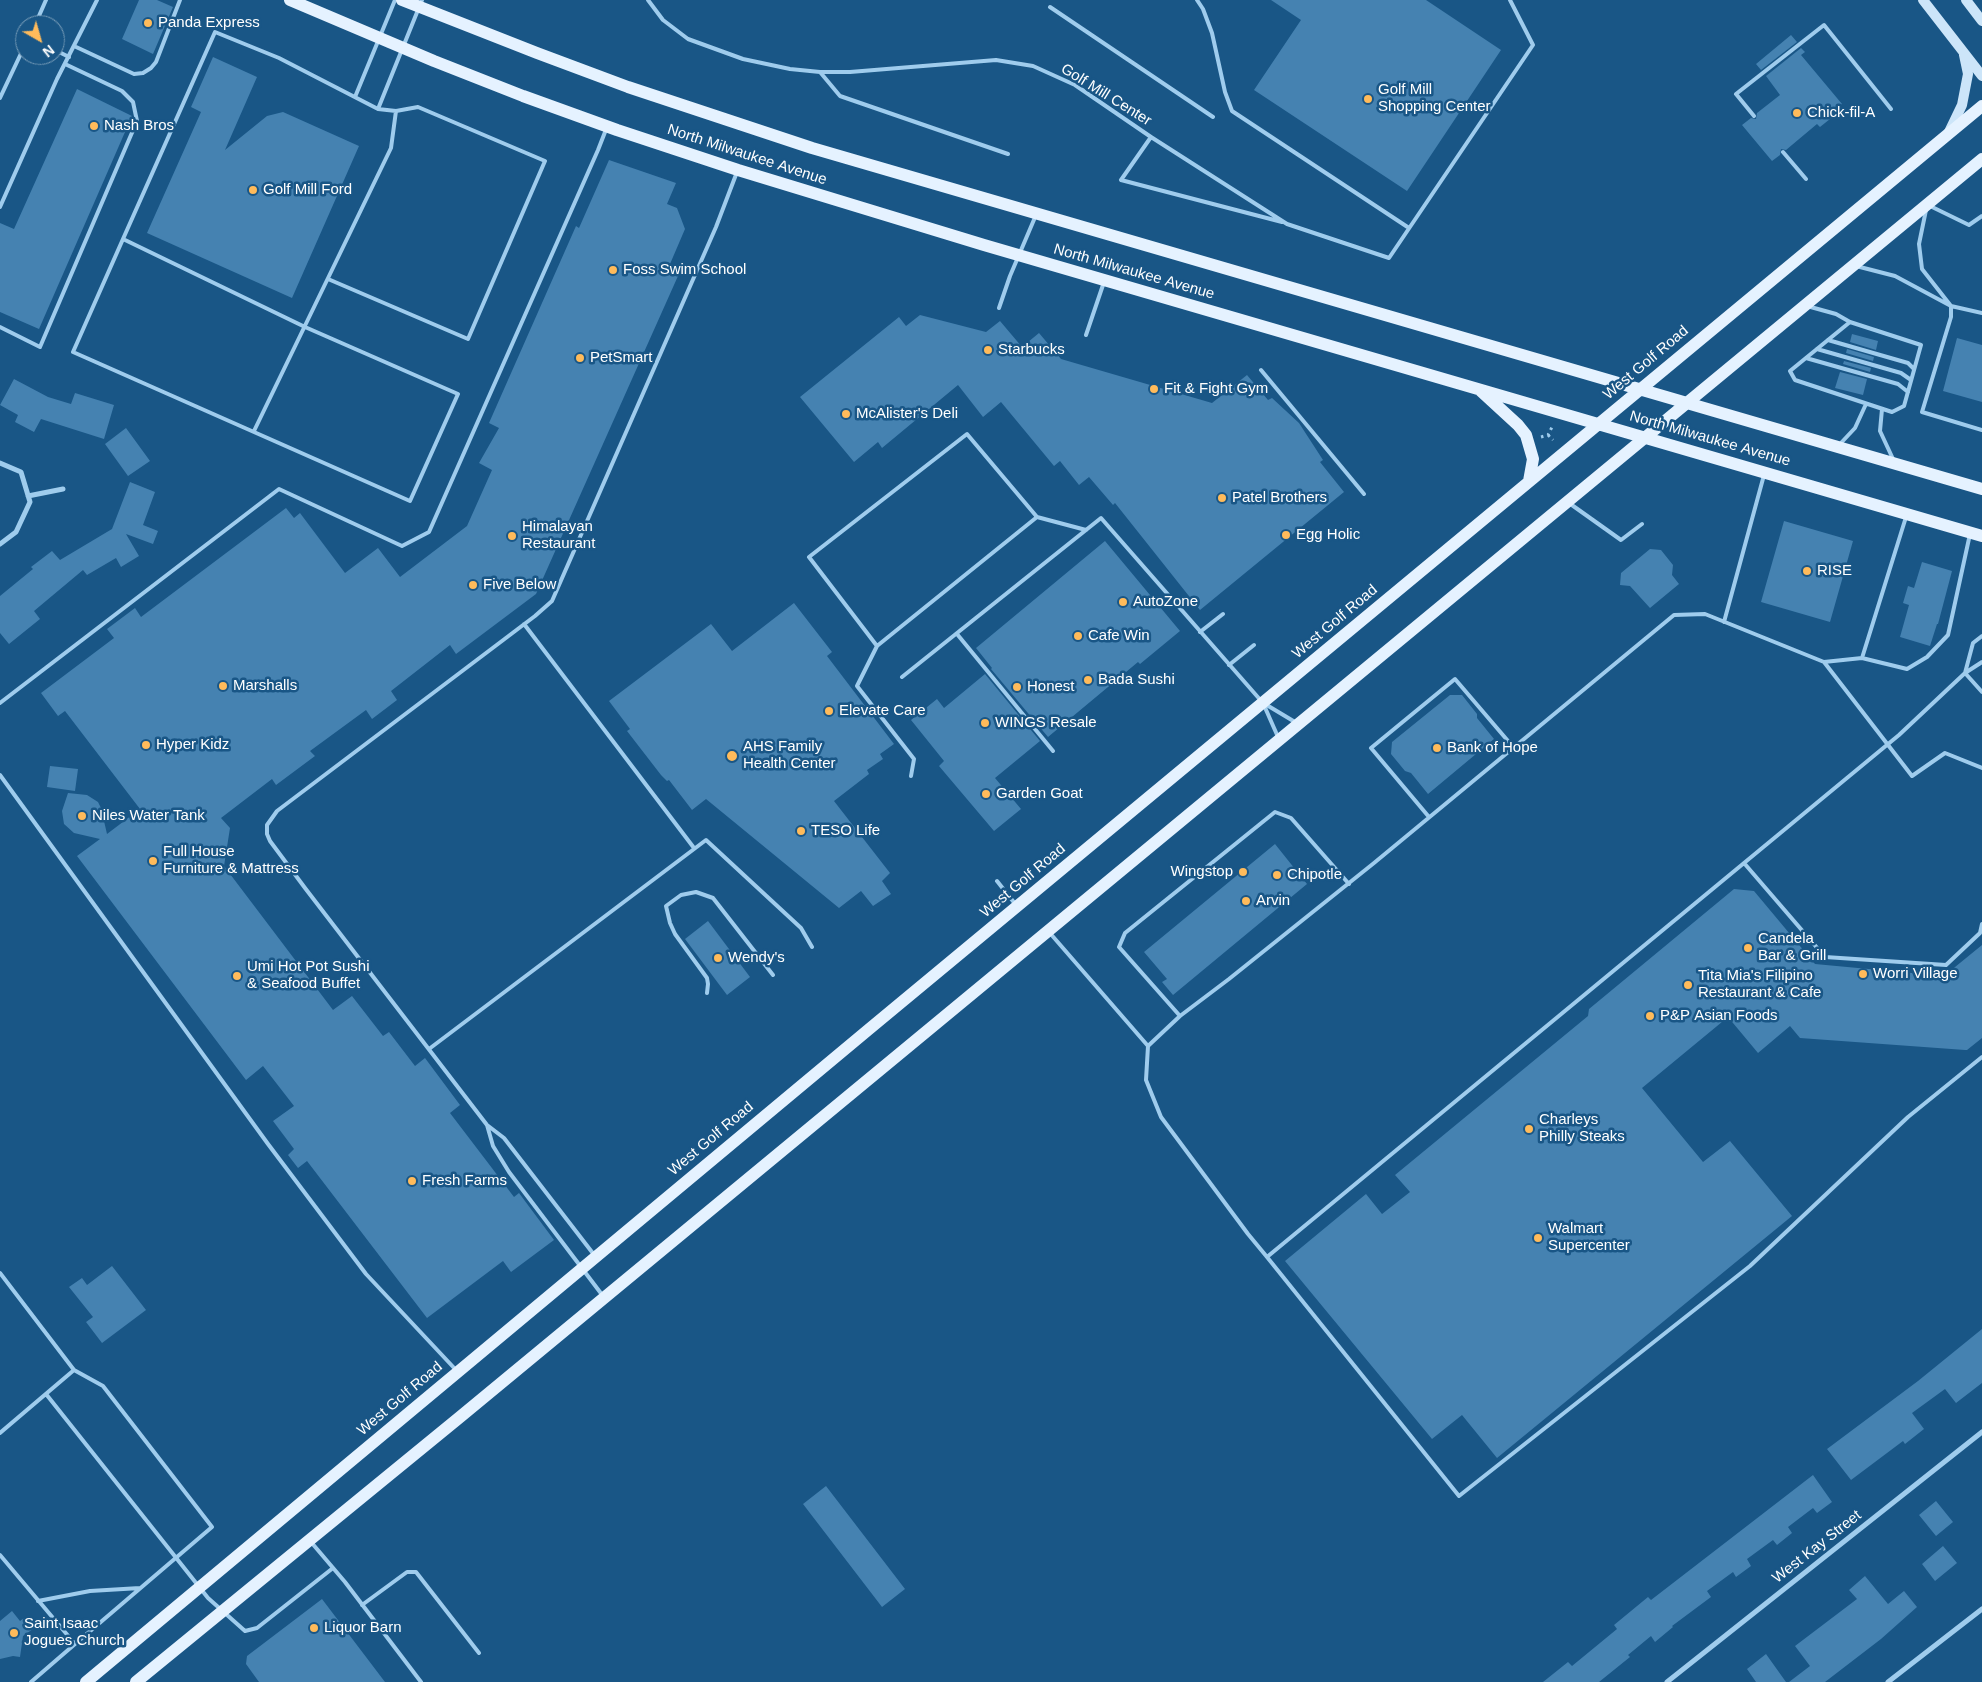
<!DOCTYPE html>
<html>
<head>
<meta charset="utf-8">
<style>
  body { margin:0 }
  #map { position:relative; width:1982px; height:1682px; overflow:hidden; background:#195686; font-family:Arial,sans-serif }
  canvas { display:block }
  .north { position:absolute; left:15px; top:15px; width:50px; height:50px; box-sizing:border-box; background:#195686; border:1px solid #759ab6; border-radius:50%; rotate:142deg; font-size:14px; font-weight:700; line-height:20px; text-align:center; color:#fff }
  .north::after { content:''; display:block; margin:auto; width:18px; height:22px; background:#ffbb5b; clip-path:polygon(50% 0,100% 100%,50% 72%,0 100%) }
</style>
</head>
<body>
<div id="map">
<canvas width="1982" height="1682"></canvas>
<div class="north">N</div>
</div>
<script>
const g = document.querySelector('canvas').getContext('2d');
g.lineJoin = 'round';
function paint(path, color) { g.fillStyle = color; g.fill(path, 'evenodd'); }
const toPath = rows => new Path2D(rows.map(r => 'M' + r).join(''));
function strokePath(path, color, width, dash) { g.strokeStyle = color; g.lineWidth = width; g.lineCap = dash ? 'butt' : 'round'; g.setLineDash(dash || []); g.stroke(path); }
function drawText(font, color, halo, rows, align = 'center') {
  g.font = font + ' Arial,sans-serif'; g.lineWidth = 5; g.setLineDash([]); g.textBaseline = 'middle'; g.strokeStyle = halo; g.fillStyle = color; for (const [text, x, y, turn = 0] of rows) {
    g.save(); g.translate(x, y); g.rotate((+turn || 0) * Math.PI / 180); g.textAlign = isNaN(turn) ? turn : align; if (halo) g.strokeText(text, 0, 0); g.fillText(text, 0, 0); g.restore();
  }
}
const building = toPath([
  [139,0,157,0,173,7,153,54,122,39],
  [1271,0,1426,0,1501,50,1407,191,1254,90,1301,20],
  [1791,35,1797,42,1761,70,1756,64],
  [1801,48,1805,52,1801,55,1842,104,1837,107,1840,111,1820,127,1817,124,1786,150,1781,149,1780,155,1772,161,1742,125,1751,118,1756,119,1757,113,1780,95,1766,76],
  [213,57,257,77,225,150,267,116,283,112,359,146,292,298,147,233,201,112,191,107],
  [77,89,132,116,39,329,0,312,0,223,14,229],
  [609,160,676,183,667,204,677,208,685,229,667,271,678,276,536,594,456,654,450,645,391,691,397,700,372,719,366,710,310,751,315,756,276,785,272,779,221,818,230,828,224,866,333,1010,352,996,383,1036,389,1032,415,1066,425,1058,460,1105,450,1113,514,1197,519,1193,554,1240,511,1272,503,1261,427,1318,307,1161,298,1168,288,1155,294,1149,273,1121,294,1106,263,1066,246,1080,77,856,100,839,74,833,64,824,62,811,68,793,87,795,98,802,101,808,107,834,140,809,65,711,58,716,41,693,114,638,107,629,135,608,141,617,286,508,294,518,300,513,345,573,378,548,400,577,467,526,492,470,479,463,499,428,489,423,576,226,579,228],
  [920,315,986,332,1000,321,1022,347,1039,333,1061,359,1212,403,1247,375,1268,400,1272,398,1299,423,1323,460,1320,462,1344,492,1200,610,1115,503,1113,505,1089,477,1079,485,1060,461,1054,466,1001,402,983,417,958,385,882,448,878,442,854,462,800,397,899,317,906,326],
  [1852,334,1878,341,1876,350,1850,342],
  [1957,338,1982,345,1982,402,1943,391],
  [1847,349,1874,357,1873,361,1846,353],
  [1844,361,1871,368,1870,372,1843,364],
  [1840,372,1867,379,1863,395,1835,388],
  [14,379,48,397,71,404,75,393,114,405,104,439,41,419,34,432,15,422,18,415,0,405],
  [126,428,150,461,128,476,105,444],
  [130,482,155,492,143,525,158,531,153,544,126,534,139,556,121,567,116,558,87,575,83,570,34,611,40,619,9,644,0,633,0,596,33,569,31,567,52,551,60,560,112,529],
  [1784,521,1853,541,1830,622,1761,602],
  [1105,541,1180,631,1140,664,1138,662,1048,737,991,669,992,668,976,648],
  [1650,549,1661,550,1673,565,1672,575,1679,584,1650,608,1630,586,1620,585,1621,573],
  [1922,562,1952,571,1938,624,1937,624,1930,646,1900,637,1909,605,1903,603,1908,586,1914,588],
  [794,603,832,652,827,656,894,744,880,754,883,759,867,770,869,774,834,801,890,873,882,881,891,894,873,906,861,891,839,908,706,799,692,810,669,780,667,781,661,775,627,731,630,729,609,701,711,624,732,651],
  [985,674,1040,741,995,778,1021,809,994,831,939,766,944,761,911,720,937,699,944,708],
  [1450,695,1462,695,1477,714,1477,718,1494,739,1428,794,1411,773,1405,771,1391,754,1392,742],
  [50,766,78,769,75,791,47,787],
  [1275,844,1307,884,1173,995,1162,982,1167,979,1144,952],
  [1734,889,1754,891,1815,964,1944,976,1982,945,1982,1038,1967,1050,1965,1050,1800,1038,1790,1026,1758,1053,1728,1017,1642,1088,1703,1162,1730,1141,1792,1216,1497,1458,1462,1415,1432,1439,1285,1261,1366,1194,1382,1214,1410,1192,1395,1175,1588,1016,1589,1009],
  [708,921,750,977,727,995,685,939],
  [112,1266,146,1310,102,1343,86,1322,93,1317,69,1287,82,1278,87,1285],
  [1982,1329,1982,1383,1956,1403,1945,1389,1912,1413,1924,1429,1905,1444,1903,1441,1851,1480,1827,1449,1918,1381],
  [1813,1475,1832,1502,1817,1513,1813,1508,1788,1527,1792,1533,1777,1545,1773,1540,1747,1559,1751,1566,1736,1577,1733,1572,1707,1591,1711,1597,1672,1626,1673,1627,1655,1642,1651,1636,1628,1655,1630,1657,1599,1682,1543,1682,1568,1662,1572,1666,1617,1629,1614,1625,1648,1597,1651,1600],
  [826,1486,905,1589,882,1607,803,1504],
  [1936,1501,1953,1522,1936,1536,1919,1515],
  [1943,1546,1957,1563,1935,1581,1922,1564],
  [1865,1576,1888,1604,1904,1591,1917,1607,1881,1639,1825,1682,1789,1682,1810,1666,1795,1646,1857,1599,1849,1590],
  [322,1599,385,1682,259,1682,246,1664,247,1656],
  [12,1611,20,1621,24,1618,33,1629,23,1636,20,1657,13,1656,0,1659,0,1621],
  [1766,1654,1786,1682,1756,1682,1747,1669]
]);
const path = toPath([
  [1548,435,1553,440],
  [1541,437,1548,435,1552,427]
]);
const lane = toPath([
  [648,0,663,20,688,39,743,59,790,69,820,72,850,72,996,60,1033,66,1075,85,1151,137,1287,224,1389,258,1533,45,1510,0],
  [1197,0,1203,9,1212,33,1225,92,1232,111,1409,228],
  [1050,7,1213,117],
  [35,25,46,0],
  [74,46,134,74,143,73,151,68,156,62,180,0],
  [55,50,69,57],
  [820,72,840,96,1008,154],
  [355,97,395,0],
  [0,98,25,45],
  [378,109,422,0],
  [1754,116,1736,94,1824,25,1891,109],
  [1151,137,1121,180,1282,222],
  [1783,152,1806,179],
  [1928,205,1969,225,1982,216],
  [0,207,57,79,97,0],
  [1926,210,1919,244,1922,269,1951,306,1951,317,1922,412,1982,430],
  [123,239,305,327,458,394,410,501,73,352,123,239,215,32,279,58,378,109,396,111,418,107,545,161,468,339,328,279],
  [1856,266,1895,276,1951,306,1982,313],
  [1807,306,1836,314,1850,322],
  [999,308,1010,276,1036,215],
  [1850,322,1921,345,1904,406,1892,412,1795,380,1790,371,1850,322],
  [0,327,40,347,137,121,133,102,122,91,65,64],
  [1086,335,1104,282],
  [1828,340,1908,363,1914,369],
  [1817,349,1901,373,1911,380],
  [1806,358,1898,384,1908,392],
  [1261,370,1364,494],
  [1882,409,1880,431,1893,459],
  [254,431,391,148,396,111],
  [1840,444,1855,428,1866,404],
  [1569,503,1621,540,1642,524],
  [1724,622,1764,475],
  [524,624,694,848],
  [1200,632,1223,614],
  [957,634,1053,751],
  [877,646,809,557,967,434,1037,517,1086,530],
  [1862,658,1906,517],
  [1824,662,1862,658,1907,669,1927,657,1948,635,1970,534],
  [1229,665,1254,645],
  [1965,673,1973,643,1982,636],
  [1965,673,1982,692],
  [902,677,1101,518,1263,703,1278,737],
  [0,703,279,489,402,546,429,532,598,150,607,127],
  [1265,704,1295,722],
  [0,775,268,1144,366,1274,456,1370],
  [911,776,914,759,857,686,877,646,1037,517],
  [1429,817,1371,748,1455,679,1514,748],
  [1744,863,1825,957,1946,965,1980,933,1982,924],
  [997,881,1016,905],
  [1049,932,1148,1046,1146,1080,1161,1117,1248,1234,1267,1257,1899,735,1965,673,1982,662],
  [707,993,708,984,707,978,675,934,670,923,666,906,681,895,696,892,713,898,773,975],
  [1180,1016,1119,947,1125,933,1275,812,1291,818,1349,884],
  [1148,1046,1180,1016,1229,979,1374,863,1674,615,1705,614,1824,662,1912,776,1945,753,1982,768],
  [429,1049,706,840,801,928,812,947],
  [487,1125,493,1146,509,1172,603,1296],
  [595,1256,504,1138,487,1125,305,888,270,841,267,834,267,825,277,811,535,616,552,601,716,227,737,172],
  [1267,1257,1459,1496,1750,1266,1908,1117,1982,1057],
  [0,1273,74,1370,103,1386,212,1527,75,1644],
  [46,1394,208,1598,245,1631,257,1628,333,1568],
  [0,1433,74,1370],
  [311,1542,345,1582,421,1682],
  [0,1555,75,1644,31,1682],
  [38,1601,90,1591,140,1588],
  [362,1605,407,1572,416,1572,479,1653]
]);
const street = toPath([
  [0,463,21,472,30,502,16,532,0,544],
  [28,496,63,489],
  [1667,1682,1982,1432],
  [1888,1682,1982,1609]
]);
const secondary = toPath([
  [1923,0,1982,76],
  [1966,0,1982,21],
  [1949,132,1962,105,1968,74,1964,55]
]);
const primary = toPath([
  [290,0,434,61,523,96,617,130,738,170,984,245,1982,536],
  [402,0,537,53,628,87,812,148,1982,489],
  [1481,391,1518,425,1526,435,1533,459,1529,481],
  [86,1682,868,1030,1982,106],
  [136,1682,460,1417,1982,159]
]);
const markers = [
  [148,23,5,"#ffbb5b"],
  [1368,99,5,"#ffbb5b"],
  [1797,113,5,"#ffbb5b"],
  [94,126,5,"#ffbb5b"],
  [253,190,5,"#ffbb5b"],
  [613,270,5,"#ffbb5b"],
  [988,350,5,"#ffbb5b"],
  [580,358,5,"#ffbb5b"],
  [1154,389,5,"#ffbb5b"],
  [846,414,5,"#ffbb5b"],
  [1222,498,5,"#ffbb5b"],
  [1286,535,5,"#ffbb5b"],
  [512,536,5,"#ffbb5b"],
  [1807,571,5,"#ffbb5b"],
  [473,585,5,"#ffbb5b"],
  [1123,602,5,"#ffbb5b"],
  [1078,636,5,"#ffbb5b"],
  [1088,680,5,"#ffbb5b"],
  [223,686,5,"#ffbb5b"],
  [1017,687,5,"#ffbb5b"],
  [829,711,5,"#ffbb5b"],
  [985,723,5,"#ffbb5b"],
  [146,745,5,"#ffbb5b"],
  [1437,748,5,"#ffbb5b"],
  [732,756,6,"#ffbb5b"],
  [986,794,5,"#ffbb5b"],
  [82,816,5,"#ffbb5b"],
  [801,831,5,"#ffbb5b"],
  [153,861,5,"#ffbb5b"],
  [1243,872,5,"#ffbb5b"],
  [1277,875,5,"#ffbb5b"],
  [1246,901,5,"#ffbb5b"],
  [1748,948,5,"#ffbb5b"],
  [718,958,5,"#ffbb5b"],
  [1863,974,5,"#ffbb5b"],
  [237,976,5,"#ffbb5b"],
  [1688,985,5,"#ffbb5b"],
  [1650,1016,5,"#ffbb5b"],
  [1529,1129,5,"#ffbb5b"],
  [412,1181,5,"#ffbb5b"],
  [1538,1238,5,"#ffbb5b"],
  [314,1628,5,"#ffbb5b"],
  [14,1633,5,"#ffbb5b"]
];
const poiNames = [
  ["Panda Express",158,23],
  ["Golf Mill",1378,90],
  ["Shopping Center",1378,107],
  ["Chick-fil-A",1807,113],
  ["Nash Bros",104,126],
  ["Golf Mill Ford",263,190],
  ["Foss Swim School",623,270],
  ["Starbucks",998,350],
  ["PetSmart",590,358],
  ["Fit & Fight Gym",1164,389],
  ["McAlister's Deli",856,414],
  ["Patel Brothers",1232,498],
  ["Himalayan",522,527],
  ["Restaurant",522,544],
  ["Egg Holic",1296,535],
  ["RISE",1817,571],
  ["Five Below",483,585],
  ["AutoZone",1133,602],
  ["Cafe Win",1088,636],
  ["Bada Sushi",1098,680],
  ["Marshalls",233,686],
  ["Honest",1027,687],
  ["Elevate Care",839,711],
  ["WINGS Resale",995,723],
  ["Hyper Kidz",156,745],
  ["AHS Family",743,747],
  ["Health Center",743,764],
  ["Bank of Hope",1447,748],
  ["Garden Goat",996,794],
  ["Niles Water Tank",92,816],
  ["TESO Life",811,831],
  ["Full House",163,852],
  ["Furniture & Mattress",163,869],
  ["Wingstop",1233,872,"right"],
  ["Chipotle",1287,875],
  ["Arvin",1256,901],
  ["Candela",1758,939],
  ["Bar & Grill",1758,956],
  ["Wendy's",728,958],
  ["Umi Hot Pot Sushi",247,967],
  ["& Seafood Buffet",247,984],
  ["Worri Village",1873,974],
  ["Tita Mia's Filipino",1698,976],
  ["Restaurant & Cafe",1698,993],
  ["P&P Asian Foods",1660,1016],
  ["Charleys",1539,1120],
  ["Philly Steaks",1539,1137],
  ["Fresh Farms",422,1181],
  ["Walmart",1548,1229],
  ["Supercenter",1548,1246],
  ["Saint Isaac",24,1624],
  ["Jogues Church",24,1641],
  ["Liquor Barn",324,1628]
];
const streetNames = [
  ["Golf Mill Center",1106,95,32],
  ["North Milwaukee Avenue",747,155,18],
  ["North Milwaukee Avenue",1134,272,16],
  ["West Golf Road",1646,363,-40],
  ["North Milwaukee Avenue",1710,439,16],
  ["West Golf Road",1335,622,-40],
  ["West Golf Road",1023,881,-40],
  ["West Golf Road",711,1139,-40],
  ["West Golf Road",400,1399,-40],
  ["West Kay Street",1817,1547,-38]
];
paint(building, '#4582b1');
strokePath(path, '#9fcced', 3, [2.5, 4]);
strokePath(lane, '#9fcced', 4);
strokePath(street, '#9fcced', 5);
strokePath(secondary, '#cce5f9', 10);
strokePath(primary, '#e5f2ff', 12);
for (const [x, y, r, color] of markers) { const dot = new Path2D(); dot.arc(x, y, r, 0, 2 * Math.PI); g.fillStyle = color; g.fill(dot); strokePath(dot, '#195686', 2); }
drawText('15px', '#fff', '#195686', poiNames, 'left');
drawText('15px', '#fff', '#195686', streetNames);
</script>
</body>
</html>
